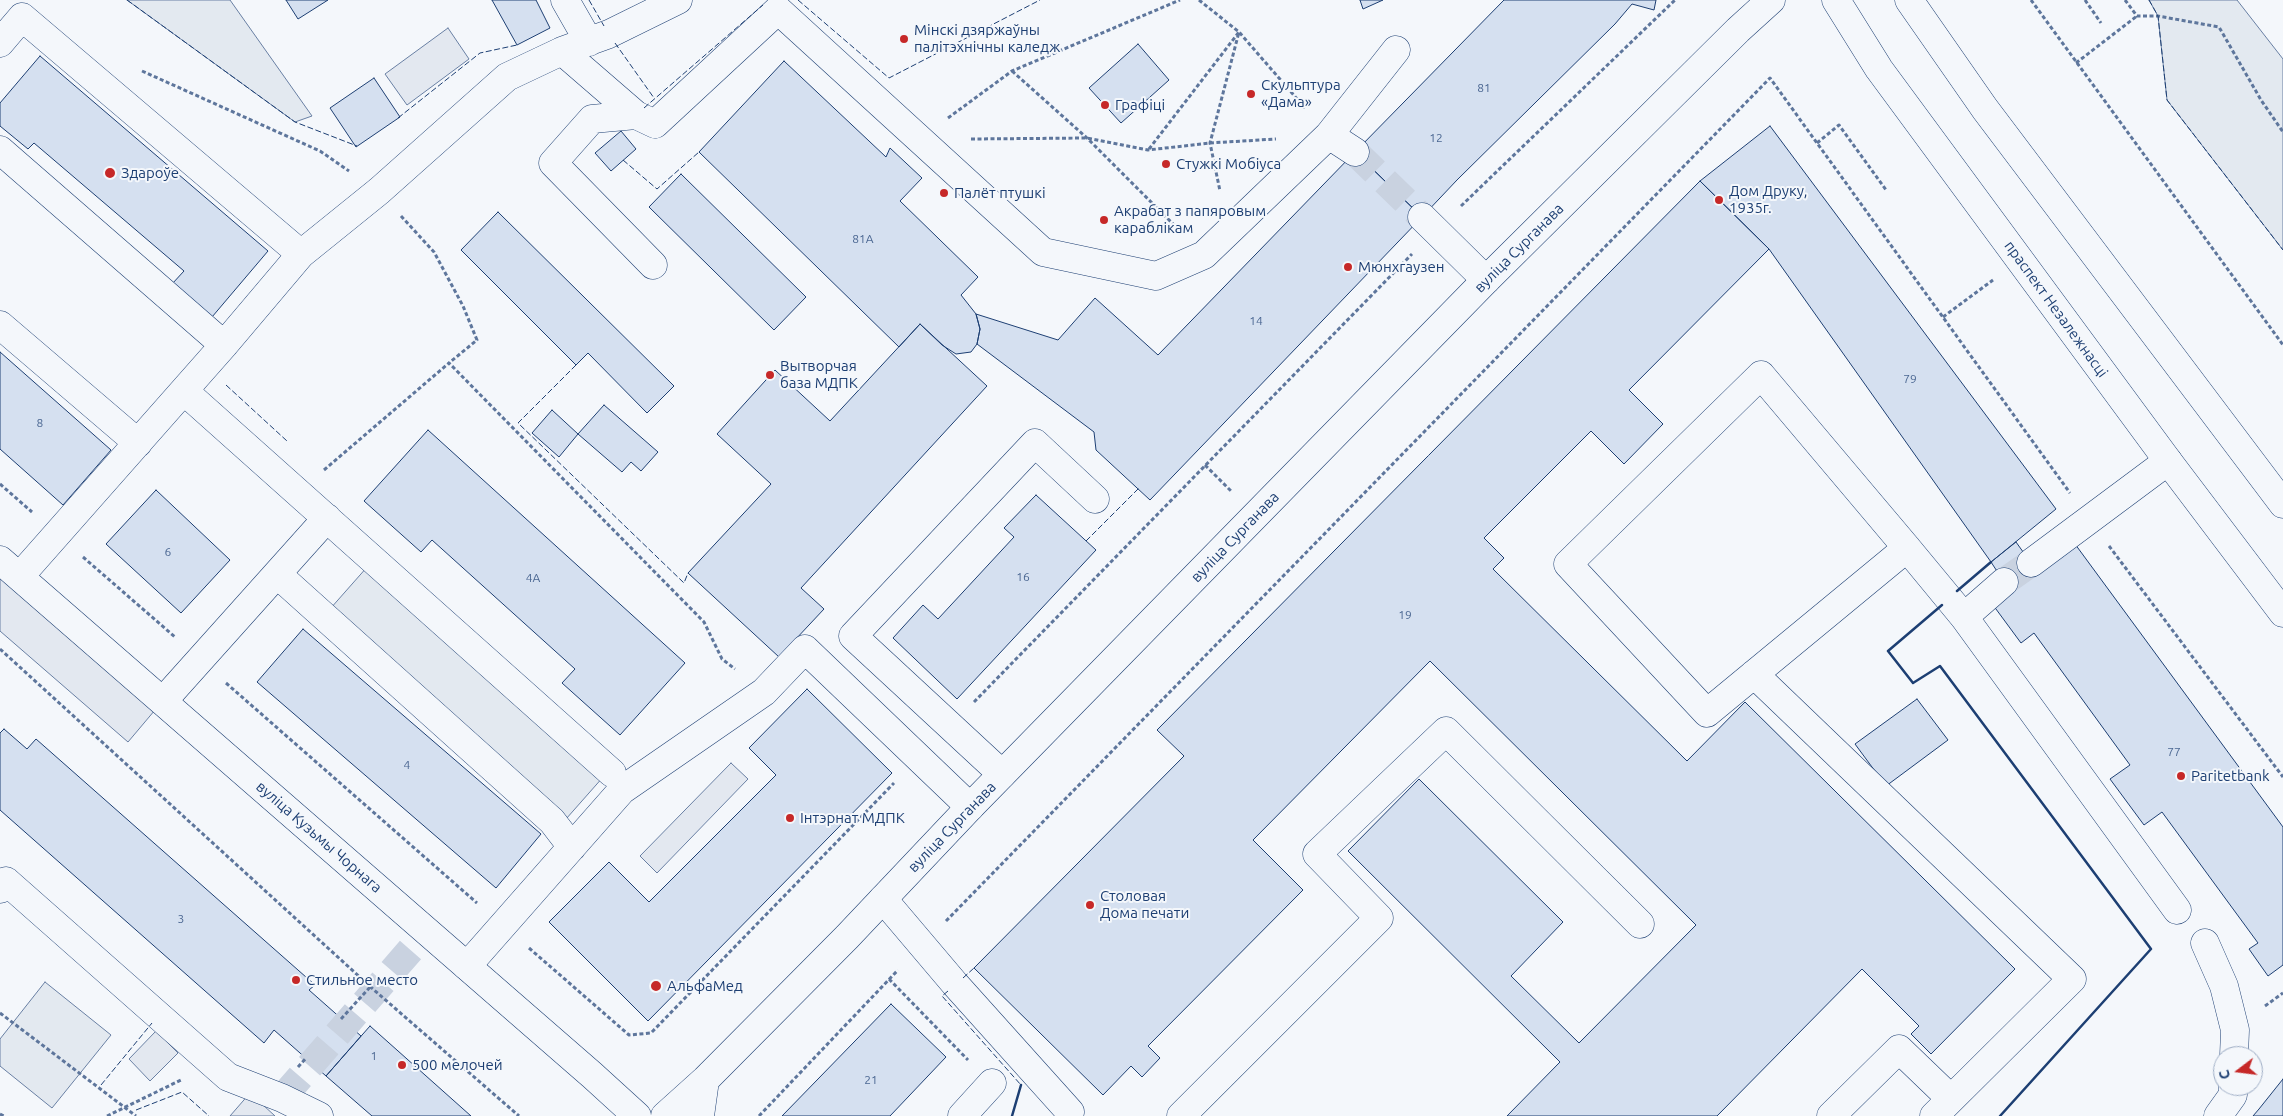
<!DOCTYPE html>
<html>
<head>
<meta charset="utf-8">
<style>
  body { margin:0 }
  #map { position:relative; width:2283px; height:1116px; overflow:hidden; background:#f4f7fb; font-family:Ubuntu,sans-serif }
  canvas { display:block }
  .north { position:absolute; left:2213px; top:1046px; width:50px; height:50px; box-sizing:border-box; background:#f4f7fb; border:1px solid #9eadc5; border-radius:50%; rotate:255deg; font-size:14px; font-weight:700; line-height:20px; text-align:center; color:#1d3f73 }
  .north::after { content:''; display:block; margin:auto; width:18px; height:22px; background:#c62828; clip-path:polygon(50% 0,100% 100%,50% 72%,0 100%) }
</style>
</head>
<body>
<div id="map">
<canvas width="2283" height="1116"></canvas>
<div class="north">С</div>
</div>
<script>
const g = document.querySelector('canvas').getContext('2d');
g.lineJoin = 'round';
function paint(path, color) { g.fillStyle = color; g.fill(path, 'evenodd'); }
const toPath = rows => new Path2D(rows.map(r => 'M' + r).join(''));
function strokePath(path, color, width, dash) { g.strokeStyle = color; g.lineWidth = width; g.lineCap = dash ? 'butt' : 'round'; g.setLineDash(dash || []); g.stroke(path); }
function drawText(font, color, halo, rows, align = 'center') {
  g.font = font + ' Ubuntu,sans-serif'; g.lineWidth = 4; g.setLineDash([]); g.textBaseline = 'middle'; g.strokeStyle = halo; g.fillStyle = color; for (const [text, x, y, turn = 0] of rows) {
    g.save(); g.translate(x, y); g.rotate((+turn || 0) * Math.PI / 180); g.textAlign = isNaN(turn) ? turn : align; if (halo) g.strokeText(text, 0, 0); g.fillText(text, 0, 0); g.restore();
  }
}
const green = toPath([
  [127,0,230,0,312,116,295,122,127,0],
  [2149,0,2237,0,2283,59,2283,250,2167,100,2158,16,2149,0],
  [368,566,604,776,566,819,330,609,368,566],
  [45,982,111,1035,52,1108,0,1066,0,1039,45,982]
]);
const parking = toPath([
  [448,28,469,59,407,105,385,74,448,28],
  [0,576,155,710,128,742,0,631,0,576],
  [731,763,748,779,657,873,640,856,731,763],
  [156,1031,178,1053,150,1081,129,1059,156,1031],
  [250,1093,275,1116,230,1116,250,1093]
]);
const building = toPath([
  [286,0,328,0,298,19,286,0],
  [492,0,536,0,550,28,517,45,492,0],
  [1360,0,1383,0,1363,9,1360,0],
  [1504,0,1656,0,1654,10,1632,4,1615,24,1457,180,1422,217,1355,152,1504,0],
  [1138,44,1169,80,1121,123,1089,88,1138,44],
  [40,56,268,251,212,317,172,284,184,271,34,143,28,149,0,126,0,103,40,56],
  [784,61,886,157,890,148,922,178,900,201,978,277,961,295,976,314,980,329,977,344,971,352,956,354,942,345,920,324,899,347,699,152,784,61],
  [374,78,400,117,356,147,330,108,374,78],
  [1770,126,2056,509,1991,562,1769,249,1700,181,1770,126],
  [621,131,636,149,611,171,595,153,621,131],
  [1355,152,1422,217,1150,500,1096,450,1094,432,977,344,980,329,976,314,1058,340,1095,298,1158,355,1355,152],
  [681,174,806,297,774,330,649,207,681,174],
  [1700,181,1769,249,1629,390,1663,424,1624,464,1591,431,1484,538,1504,558,1493,569,1687,761,1745,702,2015,969,1931,1054,1911,1034,1919,1026,1862,969,1717,1116,1507,1116,1560,1062,1348,851,1419,779,1563,922,1511,976,1579,1043,1696,925,1430,661,1253,840,1303,890,1148,1046,1160,1058,1142,1077,1131,1066,1103,1095,974,968,1184,756,1157,730,1700,181],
  [498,212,674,386,647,413,588,353,576,365,461,250,498,212],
  [920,324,987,386,801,588,824,609,779,657,688,573,771,484,717,434,775,370,830,421,920,324],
  [0,352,111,450,63,505,0,449,0,352],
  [604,405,658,452,641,471,631,462,622,472,578,434,604,405],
  [552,410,578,434,559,457,532,433,552,410],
  [428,430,685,663,620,735,562,683,575,669,432,540,421,552,364,501,428,430],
  [156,490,230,560,181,613,106,544,156,490],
  [1036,495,1096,550,957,699,893,638,923,605,938,619,1014,537,1004,528,1036,495],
  [2016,542,2031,563,2075,544,2283,827,2283,965,2268,976,2249,949,2258,943,2162,812,2144,825,2110,779,2130,765,2034,633,2021,643,1993,605,2004,582,1991,562,2016,542],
  [303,629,541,834,496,888,257,682,303,629],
  [807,689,892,773,648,1021,549,922,609,862,649,902,776,775,749,748,807,689],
  [1917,699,1948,740,1886,786,1855,744,1917,699],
  [4,729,27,749,36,739,315,985,309,990,361,1036,326,1076,274,1030,264,1043,0,810,0,733,4,729],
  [891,1004,946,1057,890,1116,782,1116,891,1004],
  [370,1026,471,1116,372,1116,326,1076,370,1026],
  [2283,1079,2283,1116,2253,1116,2259,1109,2283,1079]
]);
const minorTunnel = toPath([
  [1355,152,1422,217],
  [2004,582,2031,563],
  [282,1098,427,931]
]);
const path = toPath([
  [1199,0,1239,32,1305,108],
  [2031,0,2283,345],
  [2085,0,2101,23],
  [2125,0,2137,16,2158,16,2219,27,2261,100,2283,132],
  [2076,63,2137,16],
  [142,71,320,151,349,171],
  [1012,71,1087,138,1179,230],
  [948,118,1012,71,1180,0],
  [971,139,1087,138,1148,150,1210,143,1276,139],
  [1817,143,1839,125,1886,190],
  [1149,149,1239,32,1210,143,1220,191],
  [1461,206,1675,0],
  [401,216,434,252,463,306,477,340,449,363],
  [1943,317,1993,280],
  [1205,465,1232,492],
  [324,470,449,363,704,622,722,659,735,669],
  [0,484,32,512],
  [2109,546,2283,777],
  [83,557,175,637],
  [0,649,374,990,519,1116],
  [226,683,477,903],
  [974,702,1412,254],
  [946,921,1770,78,2070,493],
  [529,948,629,1035,651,1033,894,783],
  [889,979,968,1060],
  [2265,1006,2283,993],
  [0,1013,136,1116],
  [341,1019,371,986],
  [298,1067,306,1058],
  [0,1114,4,1116],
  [107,1116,181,1080],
  [759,1116,898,970]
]);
const minor = toPath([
  [565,0,589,42],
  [0,43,22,17,301,254],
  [562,51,609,34,678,0],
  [636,115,592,119,553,163,653,265],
  [1329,135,1355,152],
  [0,150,224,345],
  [1422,217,1486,280],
  [0,325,138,443],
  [184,391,612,773],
  [1907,548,1707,713,1568,564,1761,375,1907,548,1964,617],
  [2031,563,2168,461],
  [277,574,552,821,572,847],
  [20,576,224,345,301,254,379,191,507,77,562,51,636,115,655,124,778,10,1043,252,1156,276,1204,255,1329,135,1396,50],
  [2004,582,1964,617,2177,910],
  [1754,674,2072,979,1934,1116],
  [163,701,327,518],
  [1002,774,853,636,1035,443,1095,499],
  [0,889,6,881,228,1077,282,1098,319,1116],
  [883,899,955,984,1070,1112,1069,1116],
  [2205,943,2224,986,2235,1030,2234,1056],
  [467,966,622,790,764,692,805,649,970,807],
  [962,1116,992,1083],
  [1181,1116,1379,918,1317,854,1446,731,1640,924],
  [1831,1116,1899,1049,1951,1099],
  [2218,1116,2233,1095,2233,1086]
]);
const major = toPath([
  [1836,0,1879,69,2168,461,2283,613],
  [1909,0,1985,109,2283,504],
  [0,560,592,1075,637,1116],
  [665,1116,705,1080,847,937,970,807,1486,280,1738,30,1771,0],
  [700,1116,705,1080]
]);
const fence = toPath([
  [127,0,295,122,357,146],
  [589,0,604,26],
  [798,0,889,78,1040,0],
  [2149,0,2158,16,2167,100,2283,250],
  [615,43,654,98],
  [644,108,763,5],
  [398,118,480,53,517,45],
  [623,160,657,189,699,152],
  [576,365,518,423,684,583,688,573],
  [226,385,287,441],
  [1086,541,1139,488],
  [963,978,974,968],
  [948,991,942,996,1021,1085],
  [101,1085,152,1023],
  [136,1110,182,1092,209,1116]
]);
const wall = toPath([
  [1957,591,1991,562],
  [1942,605,1888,651,1913,683,1940,666,2151,949,2000,1116],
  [1012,1116,1021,1085]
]);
const markers = [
  [904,39,5,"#c62828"],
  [1251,94,5,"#c62828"],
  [1105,105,5,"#c62828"],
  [1166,164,5,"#c62828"],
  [110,173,6,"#c62828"],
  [944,193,5,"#c62828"],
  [1719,200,5,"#c62828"],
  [1104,220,5,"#c62828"],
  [1348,267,5,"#c62828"],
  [770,375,5,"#c62828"],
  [2181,776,5,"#c62828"],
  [790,818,5,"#c62828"],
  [1090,905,5,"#c62828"],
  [296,980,5,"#c62828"],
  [656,986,6,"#c62828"],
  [402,1065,5,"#c62828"]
];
const numberNames = [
  ["81",1484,88],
  ["12",1436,138],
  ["81А",863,239],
  ["14",1256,321],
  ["79",1910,379],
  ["8",40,423],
  ["6",168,552],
  ["16",1023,577],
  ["4А",533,578],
  ["19",1405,615],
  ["77",2174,752],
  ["4",407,765],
  ["3",181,919],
  ["1",374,1056],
  ["21",871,1080]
];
const poiNames = [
  ["Мінскі дзяржаўны",914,30],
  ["палітэхнічны каледж",914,47],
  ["Скульптура",1261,85],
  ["«Дама»",1261,102],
  ["Графіці",1115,105],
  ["Стужкі Мобіуса",1176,164],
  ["Здароўе",121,173],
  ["Дом Друку,",1729,191],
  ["1935г.",1729,208],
  ["Палёт птушкі",954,193],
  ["Акрабат з папяровым",1114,211],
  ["караблікам",1114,228],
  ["Мюнхгаузен",1358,267],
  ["Вытворчая",780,366],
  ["база МДПК",780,383],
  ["Paritetbank",2191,776],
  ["Інтэрнат МДПК",800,818],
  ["Столовая",1100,896],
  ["Дома печати",1100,913],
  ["Стильное место",306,980],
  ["АльфаМед",667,986],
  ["500 мелочей",412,1065]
];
const streetNames = [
  ["вуліца Сурганава",1519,248,-45],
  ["праспект Незалежнасці",2056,309,54],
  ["вуліца Сурганава",1235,537,-46],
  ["вуліца Сурганава",952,827,-46],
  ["вуліца Кузьмы Чорнага",319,837,41]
];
paint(green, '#e3e9f0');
strokePath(green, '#687fa3', 1);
paint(parking, '#e3e8f0');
strokePath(parking, '#687fa3', 1);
paint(building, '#d5e0f0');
strokePath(building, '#1d3f73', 1);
strokePath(minorTunnel, '#c9d2e0', 28, [28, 14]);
strokePath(minor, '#1d3f73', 29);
strokePath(major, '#1d3f73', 29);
strokePath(path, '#5e769c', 3, [4, 2.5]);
strokePath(minor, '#f4f7fb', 28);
strokePath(major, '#f4f7fb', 28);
strokePath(fence, '#1d3f73', 1, [6, 2.5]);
strokePath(wall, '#1d3f73', 2.5);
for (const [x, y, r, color] of markers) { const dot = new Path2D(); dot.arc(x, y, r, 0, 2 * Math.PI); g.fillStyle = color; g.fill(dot); strokePath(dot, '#f4f7fb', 2); }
drawText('12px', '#4b6792', null, numberNames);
drawText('15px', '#1d3f73', '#f4f7fb', poiNames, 'left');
drawText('15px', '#1d3f73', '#f4f7fb', streetNames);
</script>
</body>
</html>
